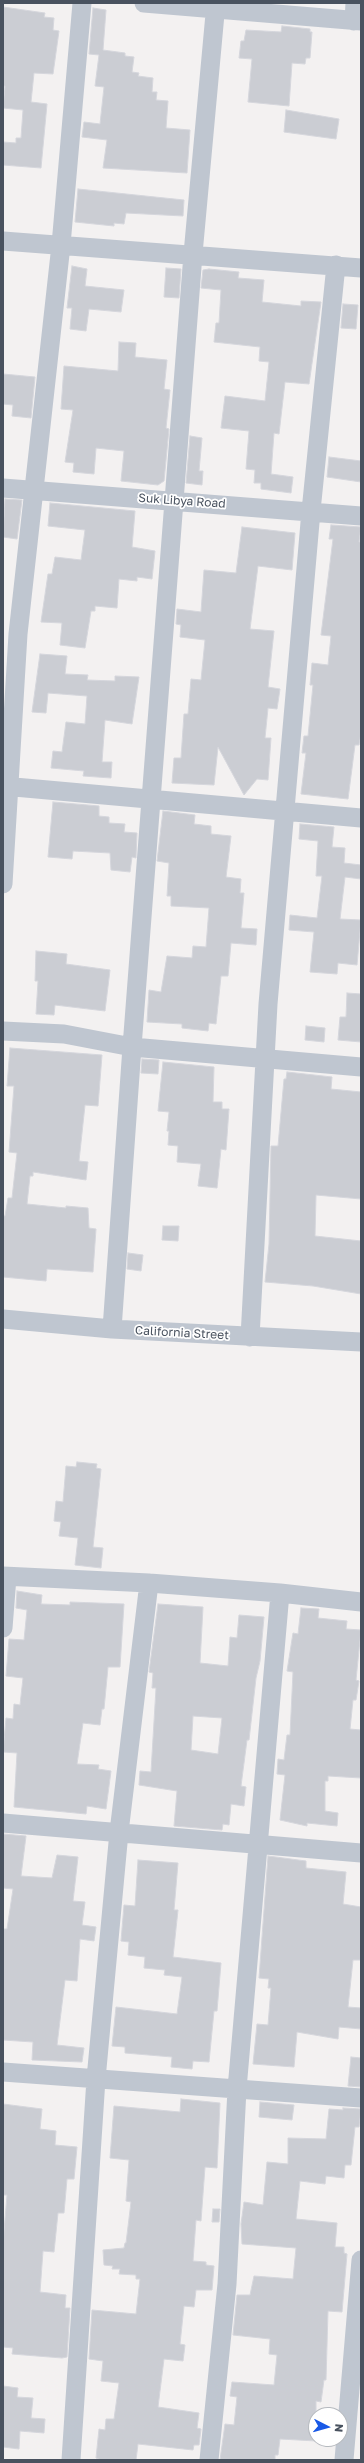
<!DOCTYPE html>
<html>
<head>
<meta charset="utf-8">
<style>
  body { margin:0 }
  #map { position:relative; width:364px; height:2463px; overflow:hidden; background:#f3f1f1; font-family:"Golos Text",sans-serif }
  canvas { display:block }
  .frame { position:absolute; inset:0; border:4px solid #49525f; pointer-events:none }
  .north { position:absolute; left:308px; top:2407px; width:40px; height:40px; box-sizing:border-box; background:#fff; border:1px solid #b6babf; border-radius:50%; rotate:96deg; font-size:11px; font-weight:700; line-height:16px; text-align:center; color:#49525f }
  .north::after { content:''; display:block; margin:auto; width:14px; height:18px; background:#1959e6; clip-path:polygon(50% 0,100% 100%,50% 72%,0 100%) }
</style>
</head>
<body>
<div id="map">
<canvas width="364" height="2463"></canvas>
<div class="frame"></div>
<div class="north">N</div>
</div>
<script>
const g = document.querySelector('canvas').getContext('2d');
g.lineJoin = 'round';
function paint(path, color) { g.fillStyle = color; g.fill(path, 'evenodd'); }
const toPath = rows => new Path2D(rows.map(r => 'M' + r).join(''));
function strokePath(path, color, width, dash) { g.strokeStyle = color; g.lineWidth = width; g.lineCap = dash ? 'butt' : 'round'; g.setLineDash(dash || []); g.stroke(path); }
function drawText(font, color, halo, rows, align = 'center') {
  g.font = font + ' "Golos Text",sans-serif'; g.lineWidth = 3.5; g.setLineDash([]); g.textBaseline = 'middle'; g.strokeStyle = halo; g.fillStyle = color; for (const [text, x, y, turn = 0] of rows) {
    g.save(); g.translate(x, y); g.rotate((+turn || 0) * Math.PI / 180); g.textAlign = isNaN(turn) ? turn : align; if (halo) g.strokeText(text, 0, 0); g.fillText(text, 0, 0); g.restore();
  }
}
const building = toPath([
  [3,7,45,13,44,17,54,18,53,30,59,31,53,74,34,73,31,102,47,104,41,168,3,165,3,142,16,143,16,138,21,138,23,110,3,108,5,86,3,86,3,7],
  [93,8,106,10,103,50,125,53,125,56,134,57,132,72,139,73,138,76,153,78,152,92,157,92,156,100,168,101,166,128,190,130,187,173,103,168,107,140,82,137,84,122,100,124,104,87,95,86,99,55,89,54,93,8],
  [282,26,310,29,310,32,312,32,310,58,306,58,305,64,292,63,289,106,248,102,252,59,239,58,241,41,244,41,246,30,281,32,282,26],
  [286,110,339,119,336,139,284,132,286,110],
  [78,189,184,200,183,216,126,213,124,224,114,223,114,226,75,222,78,189],
  [72,266,87,269,85,286,124,290,121,312,89,309,86,331,70,329,72,308,67,308,72,266],
  [166,268,181,269,179,298,164,297,166,268],
  [209,269,239,272,238,278,264,280,262,302,301,306,301,301,321,302,309,384,285,382,279,434,274,433,271,474,293,477,291,493,261,489,261,483,254,483,255,470,246,469,249,431,221,428,225,396,265,401,269,362,259,361,260,347,214,342,216,323,219,323,221,290,201,288,203,270,209,269],
  [343,304,358,305,356,329,341,328,343,304],
  [119,342,136,343,135,357,167,360,164,389,170,390,166,428,169,429,164,481,158,485,121,481,124,451,96,448,94,474,73,472,74,463,65,462,73,410,61,409,64,366,118,371,119,342],
  [3,374,35,377,31,418,12,416,13,405,3,404,3,374],
  [190,436,202,438,199,471,203,471,202,485,186,483,190,436],
  [329,457,361,461,361,482,327,477,329,457],
  [5,499,22,500,17,539,3,537,5,499],
  [50,503,135,511,132,547,155,551,152,579,137,577,137,581,119,579,117,608,95,606,95,611,91,611,85,648,60,645,62,623,41,622,48,574,52,574,55,557,81,560,85,530,48,526,50,503],
  [331,525,361,527,359,542,361,542,361,733,359,745,355,745,348,799,301,794,306,753,302,753,304,736,308,736,313,685,310,685,312,663,328,665,331,636,321,635,333,539,329,539,331,525],
  [242,527,295,533,292,570,258,566,250,629,274,631,268,687,280,689,277,709,268,708,265,738,271,738,268,780,257,779,244,795,218,747,214,785,172,783,174,758,181,758,184,714,188,714,191,679,201,680,205,640,180,637,181,625,176,624,177,609,201,612,204,570,236,573,242,527],
  [40,654,67,656,65,674,88,675,87,680,115,681,115,676,139,677,132,724,105,720,102,762,112,762,111,778,83,776,84,771,51,768,53,751,62,752,66,722,85,724,87,696,48,693,46,713,32,712,40,654],
  [53,802,99,806,99,816,109,817,109,823,125,824,124,832,137,833,136,858,132,857,130,872,111,870,110,853,73,851,72,859,48,857,53,802],
  [163,811,195,815,194,824,211,826,211,834,231,836,226,877,241,879,240,893,244,893,241,928,257,929,256,945,231,943,228,976,221,976,216,1024,209,1023,208,1031,182,1028,182,1024,147,1022,149,990,161,992,167,956,192,958,193,946,206,947,209,908,171,906,171,896,167,896,169,863,157,861,163,811],
  [300,824,334,827,332,847,345,848,344,863,361,865,361,879,345,877,340,919,361,920,357,965,338,963,337,974,310,972,314,932,289,930,290,915,317,918,322,876,316,876,318,841,299,839,300,824],
  [36,951,67,954,66,964,110,970,105,1011,55,1005,54,1015,36,1014,38,981,35,981,36,951],
  [347,993,361,994,361,1042,338,1040,340,1017,346,1017,347,993],
  [306,1026,325,1028,324,1042,305,1040,306,1026],
  [10,1048,102,1055,98,1106,85,1105,79,1161,88,1162,86,1180,33,1172,33,1176,30,1176,27,1204,66,1208,66,1206,88,1208,89,1228,96,1229,93,1272,47,1269,46,1281,3,1277,3,1216,5,1216,8,1198,12,1198,17,1153,9,1152,14,1086,7,1086,10,1048],
  [142,1059,159,1060,158,1074,141,1073,142,1059],
  [163,1062,214,1067,213,1102,222,1102,222,1109,229,1109,226,1150,221,1149,217,1188,198,1186,201,1164,177,1162,178,1146,168,1145,169,1131,167,1131,169,1112,158,1111,163,1062],
  [287,1072,332,1077,331,1089,361,1092,361,1199,316,1195,315,1236,361,1241,361,1294,313,1286,265,1282,269,1244,271,1146,278,1146,284,1079,286,1079,287,1072],
  [163,1226,179,1226,178,1241,162,1240,163,1226],
  [128,1253,143,1255,141,1271,127,1269,128,1253],
  [77,1462,97,1464,96,1468,101,1469,93,1547,103,1548,101,1568,75,1565,78,1538,59,1536,61,1522,54,1521,56,1501,63,1502,66,1466,76,1467,77,1462],
  [17,1591,42,1595,41,1604,70,1605,70,1602,124,1604,120,1667,108,1667,104,1709,102,1709,100,1725,83,1723,77,1764,99,1765,98,1769,111,1771,106,1809,87,1806,86,1814,14,1807,17,1753,3,1752,6,1718,13,1719,14,1704,20,1705,23,1678,6,1676,9,1639,24,1640,27,1610,16,1608,17,1591],
  [158,1604,203,1607,200,1663,228,1666,230,1637,237,1638,239,1615,264,1617,260,1661,256,1678,249,1740,247,1740,241,1786,246,1787,244,1806,231,1804,229,1825,223,1824,222,1830,174,1826,177,1791,139,1785,140,1771,151,1772,156,1688,152,1688,153,1673,149,1672,158,1604],
  [193,1716,222,1718,218,1754,191,1750,193,1716],
  [301,1608,319,1609,318,1618,347,1621,346,1629,361,1630,356,1680,359,1681,356,1700,353,1700,350,1729,361,1730,361,1778,328,1776,328,1781,325,1781,325,1811,338,1813,337,1826,307,1823,307,1826,280,1820,285,1775,277,1774,278,1759,284,1760,287,1735,290,1735,293,1672,287,1671,293,1633,298,1634,301,1608],
  [3,1834,26,1836,21,1876,52,1878,57,1855,78,1857,73,1901,85,1902,82,1925,96,1927,94,1941,80,1939,77,1981,65,1980,57,2045,84,2048,82,2062,32,2060,33,2042,3,2040,3,1929,7,1929,13,1889,3,1888,3,1834],
  [268,1856,306,1861,306,1868,346,1872,343,1904,361,1907,361,1960,353,1960,348,2007,361,2008,361,2029,339,2027,338,2039,297,2032,294,2067,253,2064,257,2024,268,2025,271,1988,268,1988,269,1979,259,1978,268,1856],
  [138,1860,178,1863,174,1910,178,1910,173,1957,221,1963,217,2011,214,2011,209,2062,193,2061,192,2069,171,2067,172,2057,125,2053,125,2047,112,2046,116,2007,177,2014,182,1977,164,1975,165,1970,144,1968,145,1957,128,1955,129,1942,121,1941,124,1905,135,1906,138,1860],
  [351,2057,361,2058,361,2087,348,2086,351,2057],
  [181,2099,220,2103,217,2168,205,2167,201,2221,196,2220,193,2261,206,2262,206,2265,214,2266,212,2290,196,2290,194,2307,184,2306,180,2344,185,2345,183,2361,164,2359,158,2407,199,2413,197,2428,201,2429,199,2445,194,2445,193,2450,138,2444,136,2460,101,2460,96,2458,99,2429,105,2430,106,2419,114,2419,119,2383,101,2381,103,2361,89,2359,92,2310,136,2314,140,2279,136,2279,136,2275,119,2274,120,2269,112,2269,113,2266,104,2265,103,2250,124,2248,125,2243,126,2243,131,2202,126,2201,129,2160,110,2158,114,2106,180,2112,181,2099],
  [260,2102,294,2105,292,2120,259,2117,260,2102],
  [3,2104,42,2109,40,2129,56,2131,55,2145,77,2147,74,2179,67,2179,64,2213,58,2213,54,2252,43,2251,40,2292,66,2295,65,2308,70,2308,67,2357,62,2358,12,2354,13,2348,3,2347,3,2243,7,2195,3,2195,3,2104],
  [343,2108,361,2109,359,2127,355,2127,351,2165,345,2165,344,2178,326,2176,325,2184,300,2181,296,2219,337,2223,335,2247,344,2247,344,2253,347,2254,342,2312,328,2311,326,2380,324,2380,321,2402,316,2401,316,2441,280,2439,278,2455,275,2455,275,2460,220,2460,225,2424,234,2425,237,2397,230,2396,232,2382,274,2385,277,2355,269,2354,270,2339,233,2335,237,2295,250,2295,254,2276,293,2279,296,2248,242,2244,241,2224,244,2202,263,2205,267,2162,288,2164,288,2138,326,2139,329,2109,343,2110,343,2108],
  [213,2209,220,2209,219,2222,212,2222,213,2209],
  [3,2386,18,2388,17,2397,33,2398,31,2418,45,2419,44,2433,20,2431,19,2449,3,2447,3,2386]
]);
const minor = toPath([
  [144,3,361,21],
  [354,21,355,3],
  [3,241,361,268],
  [3,488,361,516],
  [3,786,361,818],
  [3,884,18,634,61,245,82,3],
  [3,1031,64,1034,132,1047,361,1067],
  [3,1319,112,1329,361,1342],
  [112,1329,132,1047,193,254,216,3],
  [250,1337,268,1004,311,511,336,265],
  [3,1576,149,1583,280,1593,361,1602],
  [3,1628,7,1577],
  [3,1823,361,1853],
  [3,2072,361,2098],
  [71,2460,96,2079,119,1832,149,1583],
  [209,2460,227,2284,237,2089,280,1593],
  [344,2460,361,2260]
]);
const streetNames = [
  ["Suk Libya Road",182,501,4],
  ["California Street",182,1333,3]
];
paint(building, '#cbcdd3');
strokePath(building, '#d5d6dc', 1);
strokePath(minor, '#bfc6d0', 19);
drawText('12px', '#49525f', '#fff', streetNames);
</script>
</body>
</html>
